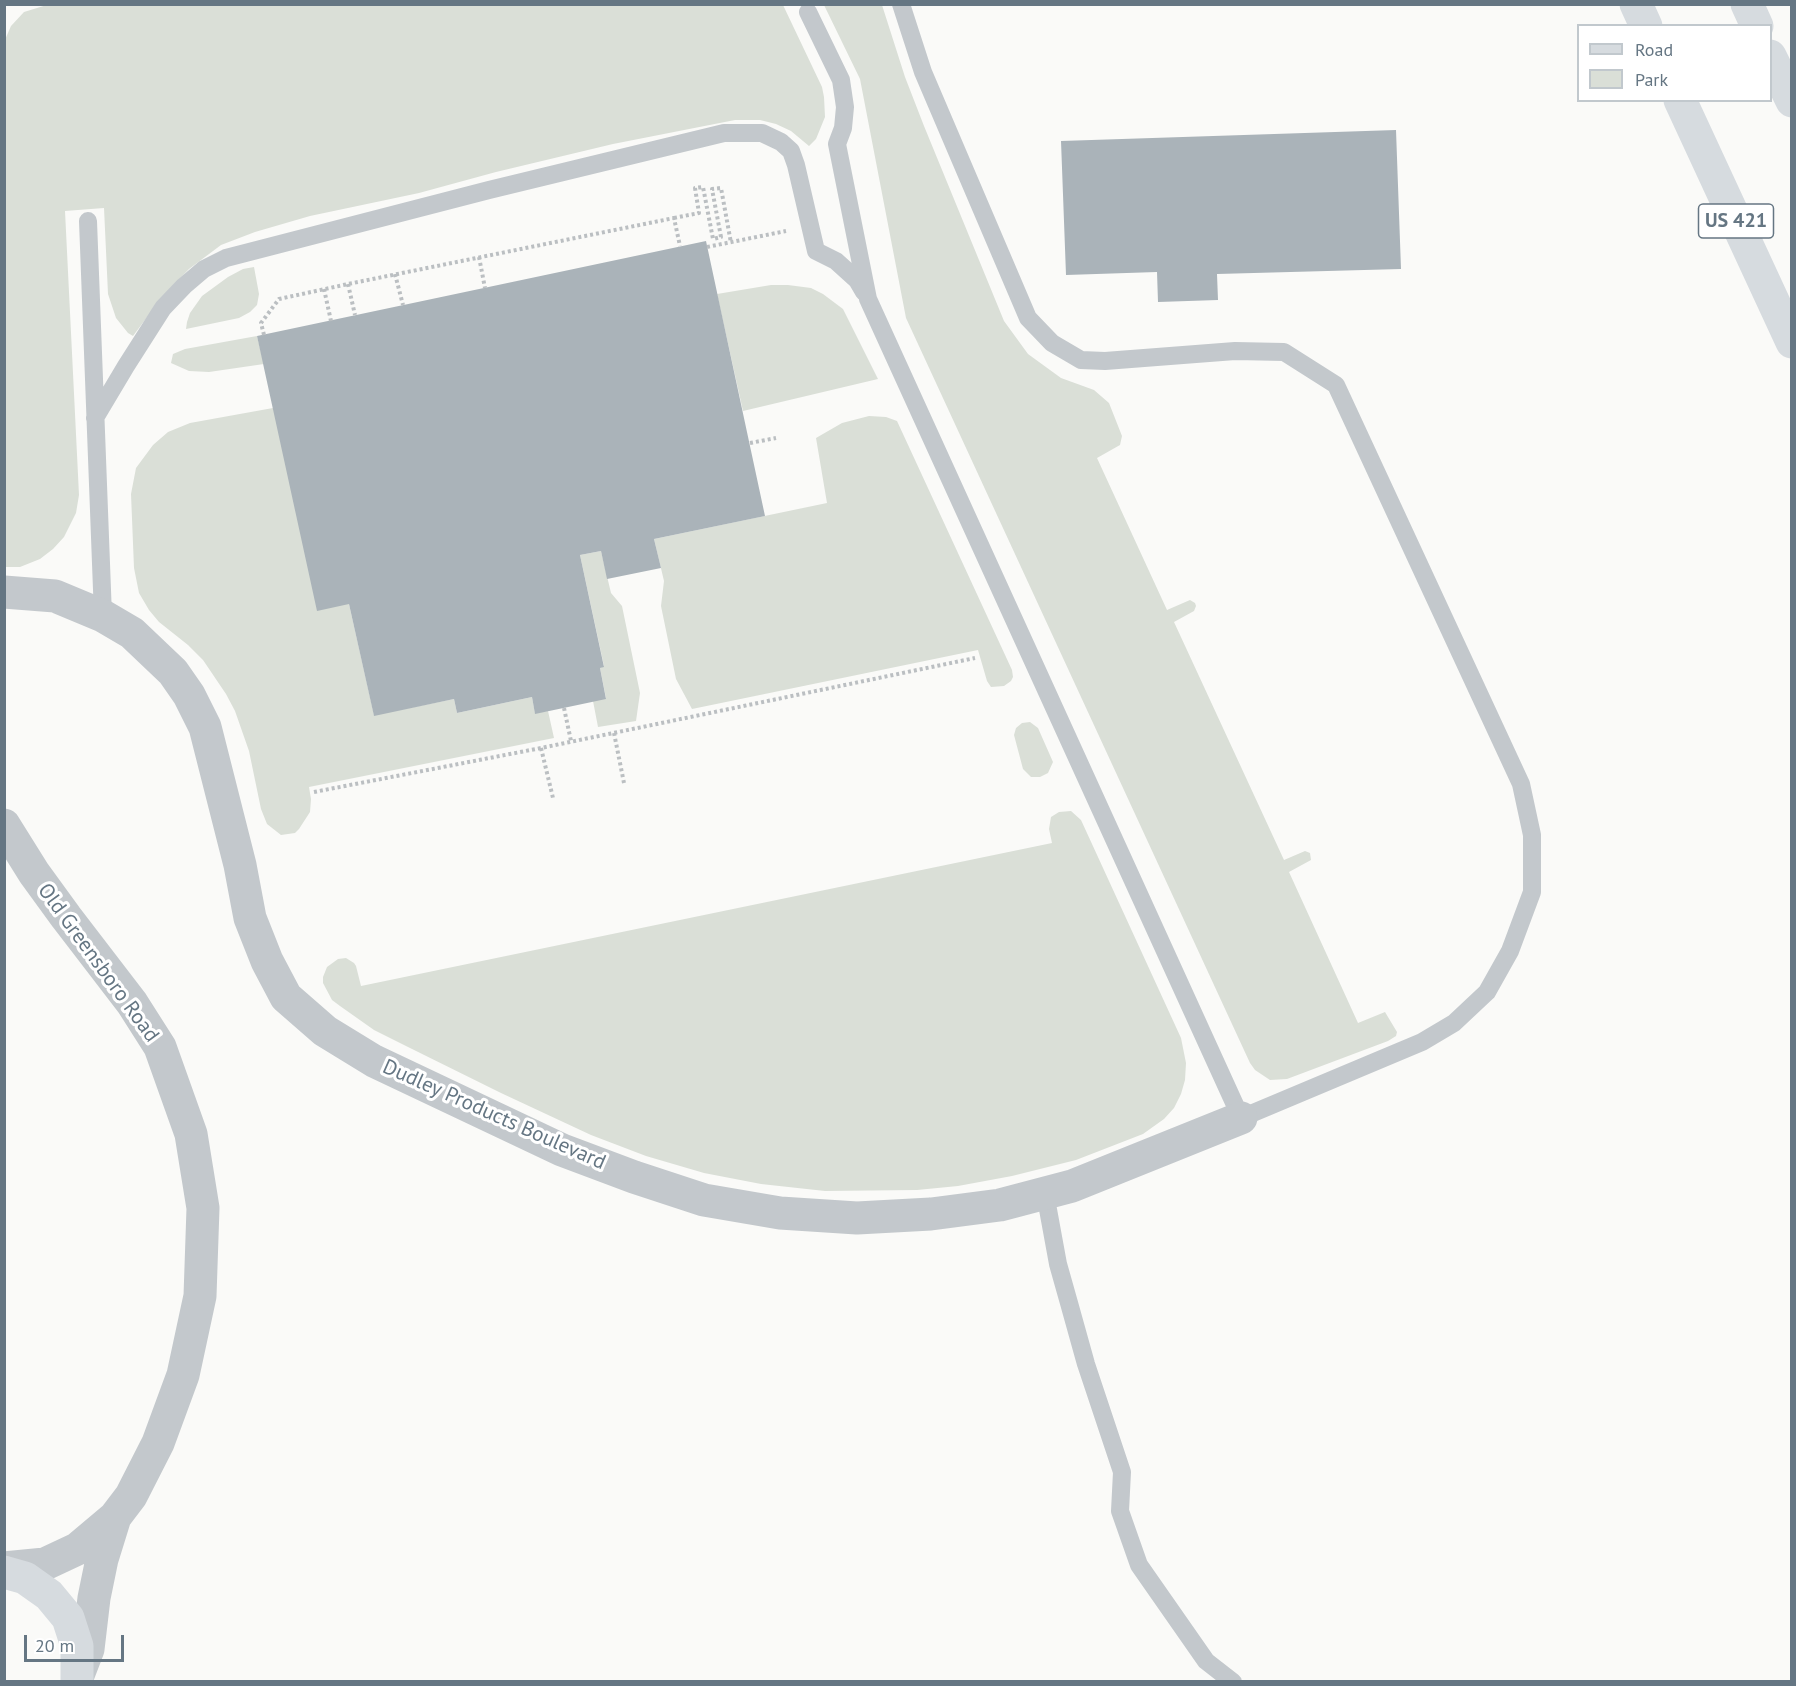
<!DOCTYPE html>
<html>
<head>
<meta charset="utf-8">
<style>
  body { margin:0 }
  #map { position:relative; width:1796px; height:1686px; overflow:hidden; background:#fafaf8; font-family:"PT Sans",sans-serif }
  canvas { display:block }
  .frame { position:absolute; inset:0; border:6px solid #657683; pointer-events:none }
  .legend { position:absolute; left:1577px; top:24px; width:195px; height:78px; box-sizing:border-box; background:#fff; border:2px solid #c1c8cd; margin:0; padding:8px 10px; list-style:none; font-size:18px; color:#657683 }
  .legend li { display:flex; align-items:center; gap:12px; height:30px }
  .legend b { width:30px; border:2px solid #c1c8cd }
  .scale { position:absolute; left:24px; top:1635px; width:100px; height:27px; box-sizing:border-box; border:3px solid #657683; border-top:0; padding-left:8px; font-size:18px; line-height:21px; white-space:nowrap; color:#657683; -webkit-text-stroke:4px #fff; paint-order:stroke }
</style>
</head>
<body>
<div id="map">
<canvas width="1796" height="1686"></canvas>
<div class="frame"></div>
<ul class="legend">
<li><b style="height:8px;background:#d6dbdf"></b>Road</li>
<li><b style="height:16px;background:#dadfd7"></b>Park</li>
</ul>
<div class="scale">20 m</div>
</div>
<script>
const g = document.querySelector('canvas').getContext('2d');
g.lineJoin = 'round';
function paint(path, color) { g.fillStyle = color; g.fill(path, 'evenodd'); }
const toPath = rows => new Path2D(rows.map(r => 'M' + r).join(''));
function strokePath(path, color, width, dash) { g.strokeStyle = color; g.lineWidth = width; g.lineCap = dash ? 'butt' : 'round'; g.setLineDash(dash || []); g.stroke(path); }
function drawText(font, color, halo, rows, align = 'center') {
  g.font = font + ' "PT Sans",sans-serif'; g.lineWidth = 6; g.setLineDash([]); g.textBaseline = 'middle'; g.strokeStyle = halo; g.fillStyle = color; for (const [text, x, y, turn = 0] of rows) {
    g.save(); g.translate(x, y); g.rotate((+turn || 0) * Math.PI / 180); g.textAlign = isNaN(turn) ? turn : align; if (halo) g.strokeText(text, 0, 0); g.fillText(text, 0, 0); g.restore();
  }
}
const green = toPath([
  [50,4,783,5,822,87,824,97,825,117,816,139,809,146,791,131,776,124,760,120,735,120,613,144,496,172,419,193,310,216,255,232,221,245,189,269,162,297,133,336,128,333,116,318,108,294,104,208,65,211,79,495,76,513,64,537,53,549,40,559,20,567,5,567,4,42,11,26,24,12],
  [824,5,882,5,905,77,924,126,1004,321,1028,354,1061,378,1094,390,1109,403,1122,436,1120,445,1097,458,1167,610,1190,600,1195,603,1196,606,1194,611,1174,622,1284,860,1305,851,1310,853,1311,860,1289,872,1358,1023,1385,1012,1397,1032,1396,1036,1388,1041,1287,1079,1270,1080,1255,1070,1250,1063,906,318,860,79],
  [254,267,259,294,257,305,250,312,239,318,186,329,187,322,190,313,202,296,228,277,243,269],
  [771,285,788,285,811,288,823,294,843,309,878,379,743,411,717,294],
  [257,336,264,364,209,372,189,371,171,363,173,354,185,349],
  [273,408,349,604,374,715,454,699,457,713,532,697,535,713,548,711,554,738,309,787,311,799,310,812,299,829,295,833,281,835,267,824,261,809,249,751,235,711,226,694,203,660,188,645,159,622,149,610,139,593,134,568,131,494,136,468,153,445,168,432,190,423],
  [869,416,886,417,897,421,1012,670,1013,677,1011,681,1004,686,991,687,987,681,978,650,692,709,676,679,661,606,664,581,654,539,827,503,816,438,842,423],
  [601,551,611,593,622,606,640,693,636,721,598,727,593,701,606,698,600,668,604,666,580,555],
  [1030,722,1038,728,1053,762,1048,773,1040,777,1031,777,1023,769,1014,735,1016,728,1022,723],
  [1071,811,1081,820,1181,1038,1186,1063,1185,1080,1181,1094,1174,1108,1164,1119,1143,1134,1076,1160,1012,1176,958,1186,917,1190,825,1191,761,1184,704,1173,646,1156,591,1135,501,1093,408,1047,374,1030,340,1006,332,1000,323,983,323,977,327,967,338,959,346,958,354,963,356,966,361,986,1052,843,1049,829,1051,817,1059,812]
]);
const building = toPath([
  [1396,130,1401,269,1217,274,1218,300,1158,302,1157,272,1066,275,1061,141],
  [706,241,765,516,654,539,661,568,607,579,601,551,580,555,604,667,600,668,606,699,535,714,532,697,457,713,454,699,374,716,349,604,317,611,257,336]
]);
const path = toPath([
  [674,218,699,213,695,188,703,187,713,239,721,237,712,189,721,188,731,243],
  [707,247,786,231],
  [479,257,485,288],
  [395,274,403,305],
  [348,284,355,315],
  [324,289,331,321],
  [264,335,261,323,279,299,348,284,674,218,680,246],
  [750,443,776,438],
  [564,708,571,741],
  [614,733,624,783],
  [541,748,553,798],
  [314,792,541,748,975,658]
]);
const lane = toPath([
  [808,12,841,80,845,107,843,128,837,144,868,299,1241,1118,1422,1042,1454,1023,1487,992,1510,951,1532,892,1532,835,1521,784,1336,385,1284,352,1235,351,1105,361,1081,360,1052,343,1028,318,923,72,901,4],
  [88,221,103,616],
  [95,418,126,366,163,308,184,286,204,269,226,258,489,190,724,133,762,133,781,142,791,151,796,165,816,251,836,261,857,280,864,292],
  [1045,1193,1058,1264,1069,1303,1086,1364,1122,1472,1120,1511,1139,1565,1206,1661,1233,1682]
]);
const street = toPath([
  [4,592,55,596,103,616,132,633,173,672,189,695,205,727,240,865,250,918,267,961,286,997,325,1031,374,1061,562,1150,634,1177,704,1200,780,1213,857,1218,931,1214,1000,1205,1072,1186,1241,1118],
  [4,825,34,873,66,917,132,1003,160,1047,191,1134,203,1208,200,1296,183,1375,158,1443,131,1496,115,1517,77,1549,45,1564,4,1568],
  [78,1675,88,1649,94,1598,102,1559,115,1517]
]);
const primary = toPath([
  [4,1572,25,1578,49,1595,68,1618,77,1646,77,1682]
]);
const highway = toPath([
  [1636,4,1646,26],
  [1747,4,1757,26],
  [1770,56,1792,101],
  [1680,100,1792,342]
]);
const shields = [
  [1736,221,75]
];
const shieldNames = [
  ["US 421",1736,221]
];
const streetNames = [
  ["Old Greensboro Road",98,963,54],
  ["Dudley Products Boulevard",494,1115,24]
];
paint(green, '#dadfd7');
paint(building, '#aab3b9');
strokePath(path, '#bbbfc2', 4, [3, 3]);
strokePath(lane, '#c3c8cc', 18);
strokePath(street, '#c3c8cc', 33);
strokePath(primary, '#d6dbdf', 33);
strokePath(highway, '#d6dbdf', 33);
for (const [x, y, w] of shields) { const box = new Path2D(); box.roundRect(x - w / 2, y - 17, w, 34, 4.5); g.fillStyle = '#fff'; g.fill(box); strokePath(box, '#657683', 1.5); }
drawText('bold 20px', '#657683', null, shieldNames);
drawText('21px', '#657683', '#fff', streetNames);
</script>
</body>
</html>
